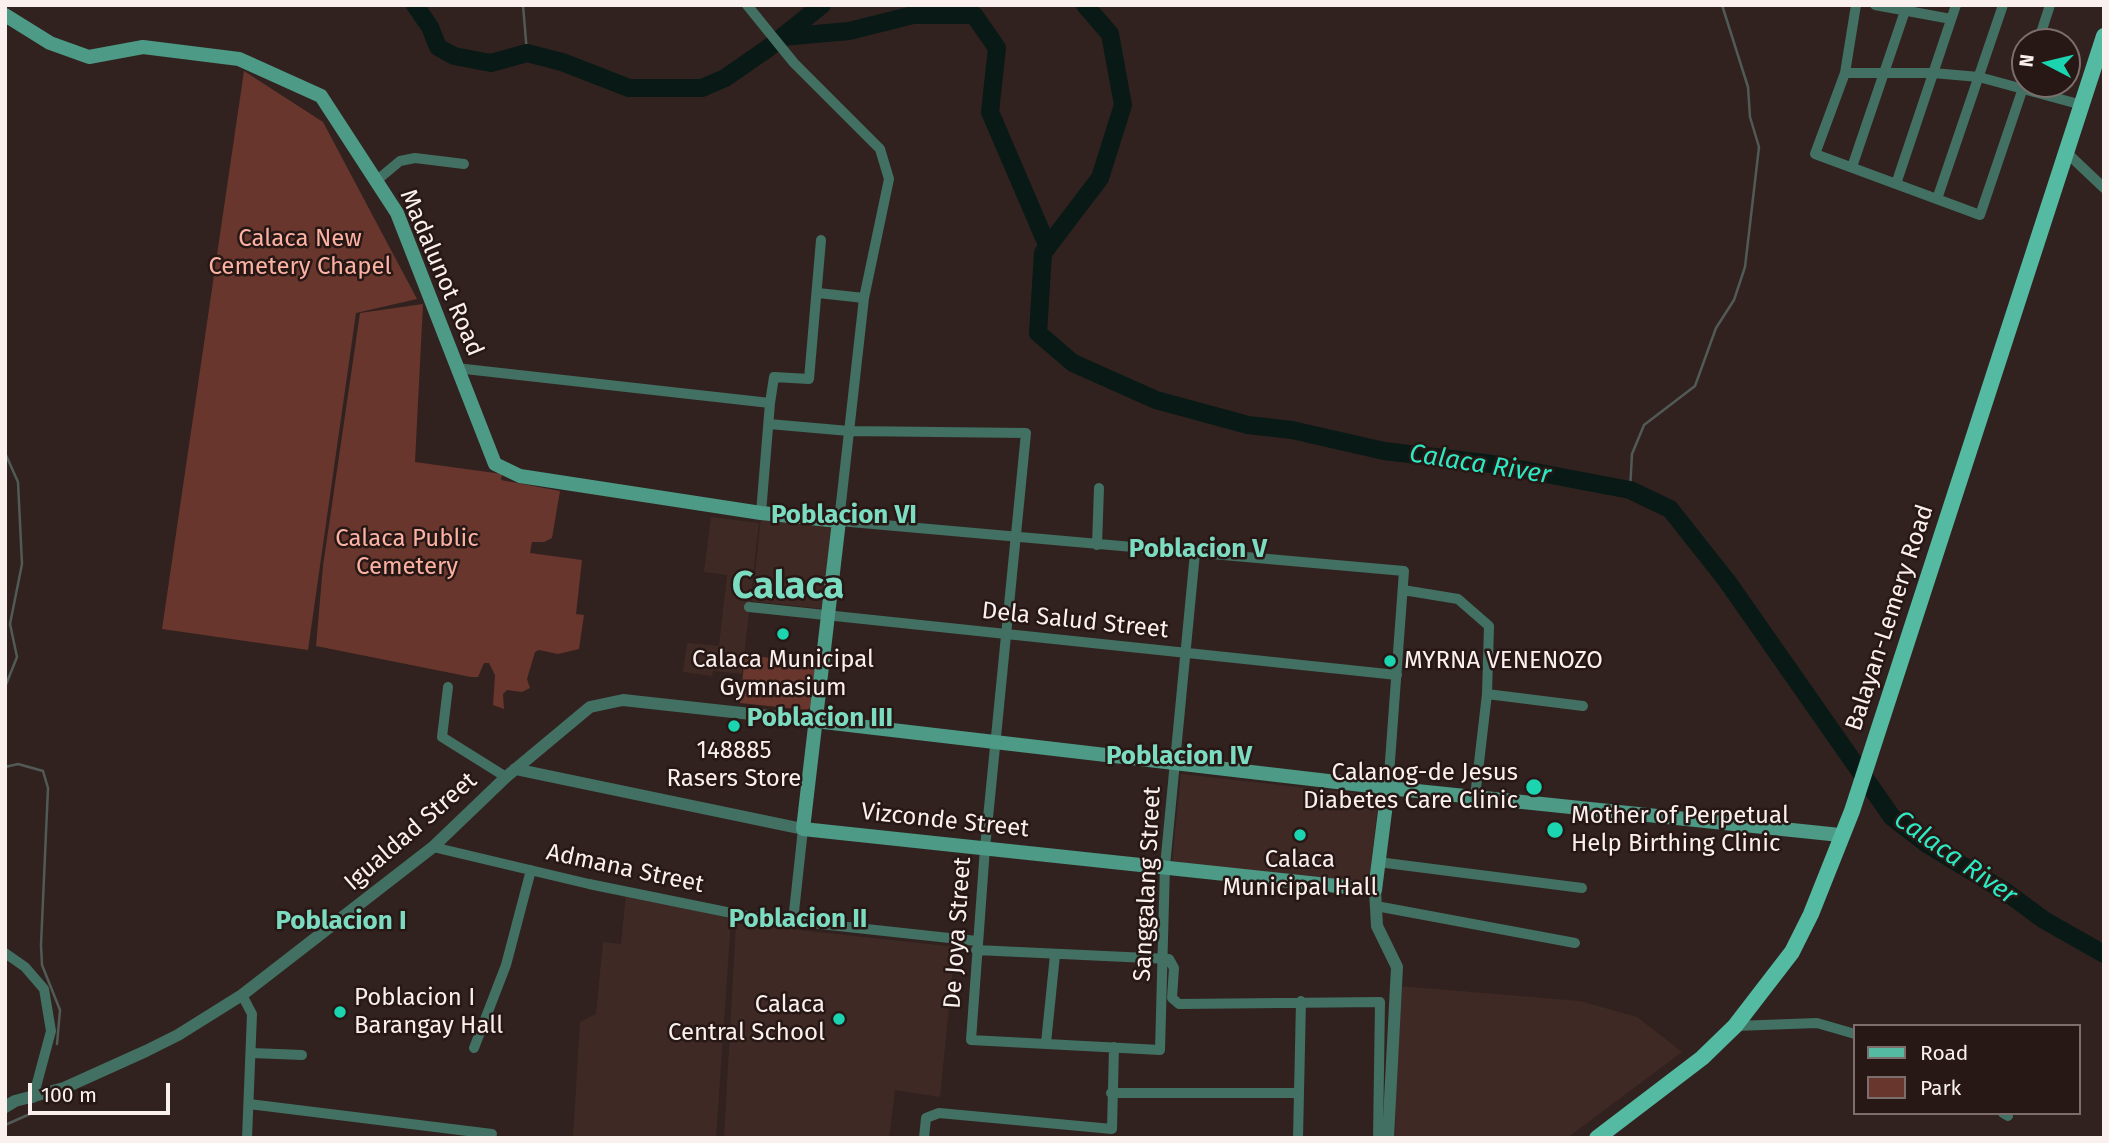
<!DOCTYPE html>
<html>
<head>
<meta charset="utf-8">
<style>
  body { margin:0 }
  #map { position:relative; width:2109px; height:1143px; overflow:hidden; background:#31221f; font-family:"Fira Sans",sans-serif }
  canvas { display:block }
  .frame { position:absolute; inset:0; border:7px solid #faf0ee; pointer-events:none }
  .legend { position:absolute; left:1853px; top:1024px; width:228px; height:91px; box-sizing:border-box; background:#271815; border:2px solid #7b6e6c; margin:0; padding:9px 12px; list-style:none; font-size:21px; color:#faf0ee }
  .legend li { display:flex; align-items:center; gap:14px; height:35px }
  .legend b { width:35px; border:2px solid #7b6e6c }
  .north { position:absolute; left:2011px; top:28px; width:70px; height:70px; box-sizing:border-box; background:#271815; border:2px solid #7b6e6c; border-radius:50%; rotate:277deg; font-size:19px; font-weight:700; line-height:28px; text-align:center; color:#faf0ee }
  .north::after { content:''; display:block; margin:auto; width:24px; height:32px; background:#1bd5b1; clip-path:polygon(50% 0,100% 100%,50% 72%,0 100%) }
  .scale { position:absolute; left:28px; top:1083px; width:142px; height:32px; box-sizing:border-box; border:4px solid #faf0ee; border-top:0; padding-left:9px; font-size:21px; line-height:24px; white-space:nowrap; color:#faf0ee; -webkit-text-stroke:5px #271815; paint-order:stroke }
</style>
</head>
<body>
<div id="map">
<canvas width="2109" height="1143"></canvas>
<div class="frame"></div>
<ul class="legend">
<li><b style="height:9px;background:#54baa1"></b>Road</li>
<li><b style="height:19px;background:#68362d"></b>Park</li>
</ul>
<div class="north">N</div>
<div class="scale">100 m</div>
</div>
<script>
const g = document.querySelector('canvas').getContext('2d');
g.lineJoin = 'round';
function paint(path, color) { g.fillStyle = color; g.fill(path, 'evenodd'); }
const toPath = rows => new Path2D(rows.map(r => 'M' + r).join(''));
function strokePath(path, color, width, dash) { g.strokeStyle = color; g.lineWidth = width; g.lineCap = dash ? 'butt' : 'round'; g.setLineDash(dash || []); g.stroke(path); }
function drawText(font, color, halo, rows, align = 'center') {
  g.font = font + ' "Fira Sans",sans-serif'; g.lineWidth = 5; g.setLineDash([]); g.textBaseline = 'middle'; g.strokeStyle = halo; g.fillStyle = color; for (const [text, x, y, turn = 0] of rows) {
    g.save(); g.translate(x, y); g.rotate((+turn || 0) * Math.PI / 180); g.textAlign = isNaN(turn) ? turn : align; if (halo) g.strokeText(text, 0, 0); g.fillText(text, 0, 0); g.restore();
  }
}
const built = toPath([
  [711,517,759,523,742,674,713,671,712,676,683,672,687,643,719,646,727,575,704,572],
  [761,518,833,526,824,609,752,601],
  [1181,774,1379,796,1369,883,1172,862],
  [626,894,731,919,716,1138,573,1138,580,1022,596,1014,603,942,621,944],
  [736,923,955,947,940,1097,895,1090,889,1138,724,1138],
  [1399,986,1580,1001,1637,1017,1682,1052,1567,1138,1395,1138]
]);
const green = toPath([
  [244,71,323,122,417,299,356,313,308,650,162,629],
  [423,304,415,462,502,474,501,480,560,491,552,538,544,542,532,542,530,553,582,560,576,614,584,615,579,649,558,654,539,650,535,652,527,679,530,688,522,692,507,690,503,694,504,709,493,705,495,675,489,663,484,663,478,677,471,677,316,646,323,566,360,313],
  [745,655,816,663,811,707,807,710,740,703]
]);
const stream = toPath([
  [523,5,527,53],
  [5,453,18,482,22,564,10,624,17,657,5,687],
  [1630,490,1632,454,1644,425,1695,386,1716,328,1734,300,1745,267,1759,147,1750,117,1748,87,1722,5],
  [5,767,18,764,43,771,48,788,41,945,42,965,60,1010,57,1044],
  [5,1125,30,1114]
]);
const river = toPath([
  [415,5,430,27,438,47,454,56,491,63,527,53,562,62,629,88,702,88,725,78,767,49,822,5],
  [1085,5,1110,34,1123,105,1100,178,1043,253,1038,333,1073,363,1156,400,1248,425,1292,430,1384,451,1493,464,1630,490,1670,509,1727,581,1892,817,1927,844,2006,892,2044,920,2104,954],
  [782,37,849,31,913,15,974,15,997,48,990,112,1048,247]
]);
const minor = toPath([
  [747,5,794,63,880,149,889,179,864,298,839,521,1404,571,1388,788],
  [1856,5,1845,73,1815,154,1980,215,2025,82],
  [1875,5,1951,19],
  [2038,42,2050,5],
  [1845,73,1933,73,1979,77,2082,105],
  [2066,152,2104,188],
  [1852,167,1905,11],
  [376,181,400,161,415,158,464,164],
  [1896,184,1956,5],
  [1937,199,2003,5],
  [818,293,864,298],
  [456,368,770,403,774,377,809,379,821,240],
  [769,424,849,431,1026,433,985,848,971,1040,1160,1050,1165,866,1195,553],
  [761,513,770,403],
  [1097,545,1099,488],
  [1403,590,1458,599,1489,626,1487,694],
  [749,607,1397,675],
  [448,687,442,737,506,777],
  [1475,797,1487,694,1583,706],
  [433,847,589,884,746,916,977,941],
  [1378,862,1582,888],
  [1376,906,1575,943],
  [793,921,803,829],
  [976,950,1169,959,1174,968,1172,998,1179,1004,1380,1002,1378,1138],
  [5,953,25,967,44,989,51,1031,33,1098],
  [242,995,252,1014,247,1138],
  [1735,1026,1817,1023,1855,1034],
  [1046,1043,1055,955],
  [474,1048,506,965,531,870],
  [252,1053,302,1055],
  [1111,1093,1299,1093],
  [249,1104,492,1134],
  [2003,1113,2008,1116],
  [924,1138,926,1118,939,1113,1112,1129,1114,1047],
  [1298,1138,1301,1001]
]);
const tertiary = toPath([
  [515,769,803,829],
  [1375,890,1377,926,1397,967,1388,1138],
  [5,1107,15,1101,64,1088,146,1051,178,1035,242,995,433,847,506,777,590,707,623,700,815,721]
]);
const secondary = toPath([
  [5,15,50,43,89,57,143,47,239,59,321,96,397,213,495,464,520,476,761,513,839,521,803,829,1375,890,1388,788],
  [815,721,1388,788,1840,835]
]);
const primary = toPath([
  [1597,1138,1702,1058,1735,1026,1792,952,1811,914,1852,811,2104,36]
]);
const markers = [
  [783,634,7,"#1bd5b1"],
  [1390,661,7,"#1bd5b1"],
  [734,726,7,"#1bd5b1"],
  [1534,787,9,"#1bd5b1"],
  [1555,830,9,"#1bd5b1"],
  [1300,835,7,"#1bd5b1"],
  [340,1012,7,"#1bd5b1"],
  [839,1019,7,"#1bd5b1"]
];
const parkNames = [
  ["Calaca New",300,239],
  ["Cemetery Chapel",300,267],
  ["Calaca Public",407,539],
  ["Cemetery",407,567]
];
const streetNames = [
  ["Madalunot Road",441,273,67],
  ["Balayan-Lemery Road",1890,618,-72],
  ["Dela Salud Street",1075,621,6],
  ["Vizconde Street",945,821,6],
  ["Igualdad Street",411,832,-41],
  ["Admana Street",625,869,12],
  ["Sanggalang Street",1148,884,-87],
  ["De Joya Street",958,933,-86]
];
const poiNames = [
  ["Calaca Municipal",783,660],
  ["Gymnasium",783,688],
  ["MYRNA VENENOZO",1404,661,"left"],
  ["148885",734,751],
  ["Rasers Store",734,779],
  ["Calanog-de Jesus",1518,773,"right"],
  ["Diabetes Care Clinic",1518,801,"right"],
  ["Mother of Perpetual",1571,816,"left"],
  ["Help Birthing Clinic",1571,844,"left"],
  ["Calaca",1300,860],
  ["Municipal Hall",1300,888],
  ["Poblacion I",354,998,"left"],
  ["Barangay Hall",354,1026,"left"],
  ["Calaca",825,1005,"right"],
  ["Central School",825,1033,"right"]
];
const waterNames = [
  ["Calaca River",1480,465,9],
  ["Calaca River",1955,858,35]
];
const neighbourhoodNames = [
  ["Poblacion VI",844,516],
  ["Poblacion V",1198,550],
  ["Poblacion III",820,719],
  ["Poblacion IV",1179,757],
  ["Poblacion II",798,920],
  ["Poblacion I",341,922]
];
const townNames = [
  ["Calaca",788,587]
];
paint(built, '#3f2925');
paint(green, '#68362d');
strokePath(stream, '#515a56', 2.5);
strokePath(river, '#091915', 18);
strokePath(minor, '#427063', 10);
strokePath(tertiary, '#427063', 12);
strokePath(secondary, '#4d9a86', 14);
strokePath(primary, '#54baa1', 16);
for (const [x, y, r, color] of markers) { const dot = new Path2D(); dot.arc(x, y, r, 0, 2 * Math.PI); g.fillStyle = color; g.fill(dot); strokePath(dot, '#271815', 2.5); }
drawText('24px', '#fcb1a3', '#271815', parkNames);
drawText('24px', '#faf0ee', '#271815', streetNames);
drawText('24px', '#faf0ee', '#271815', poiNames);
drawText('italic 26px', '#2deac4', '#271815', waterNames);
drawText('bold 26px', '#7bdcc2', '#271815', neighbourhoodNames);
drawText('bold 38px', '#7bdcc2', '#271815', townNames);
</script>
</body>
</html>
